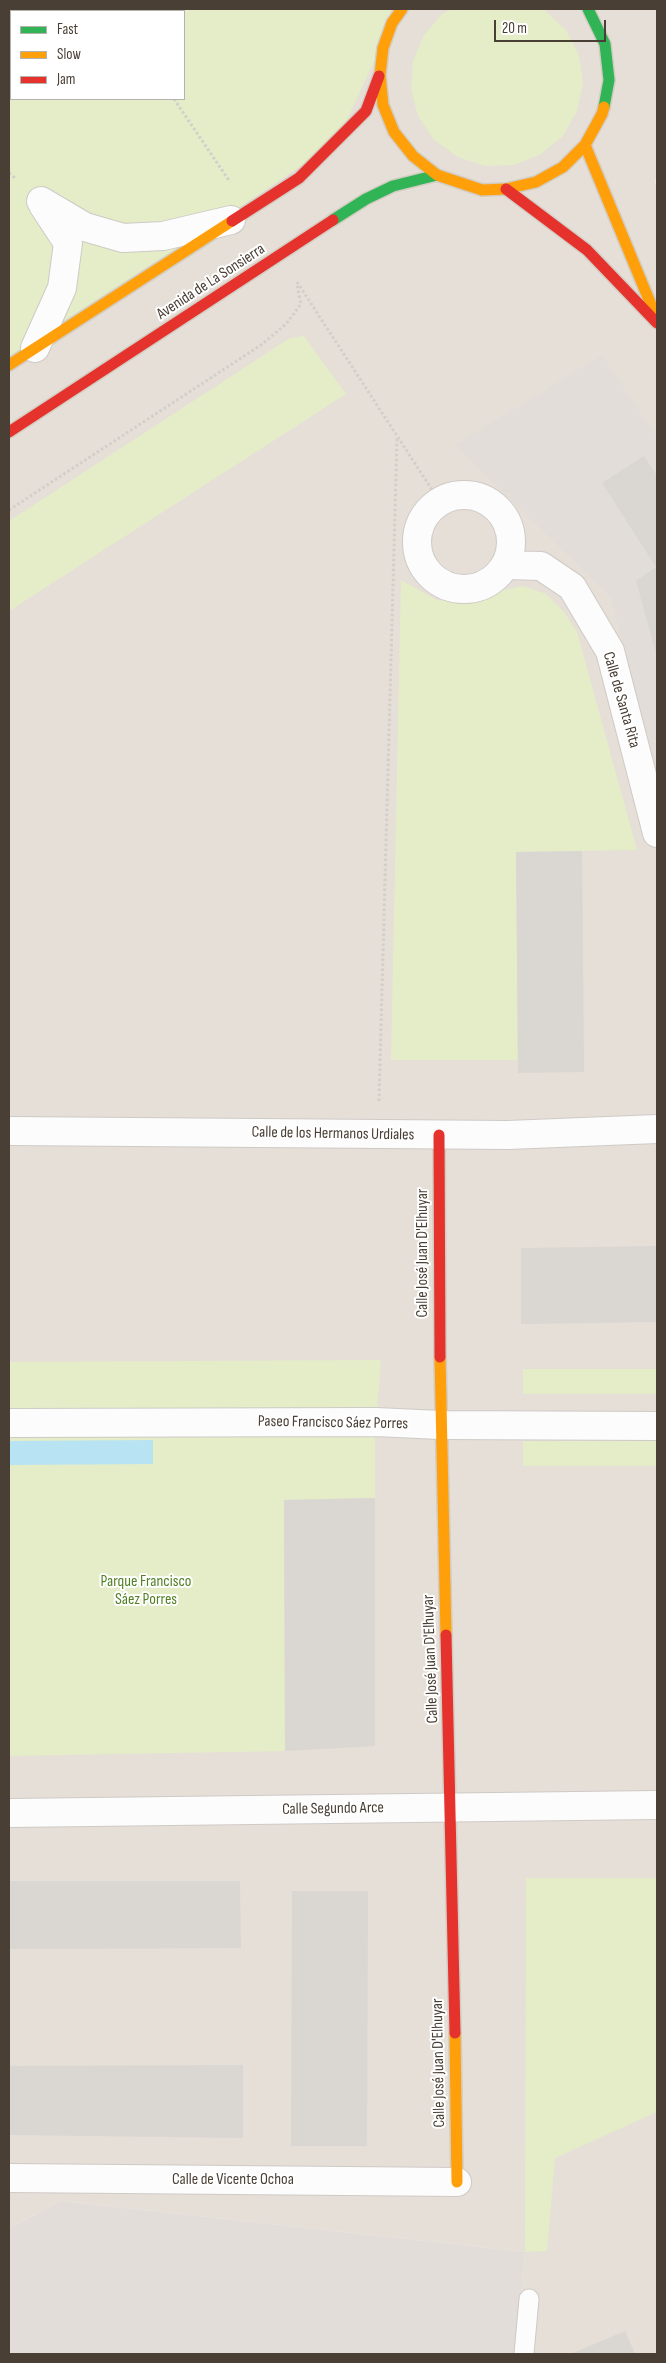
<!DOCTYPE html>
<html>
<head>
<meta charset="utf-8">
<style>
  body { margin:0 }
  #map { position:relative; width:666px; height:2363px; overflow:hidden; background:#f2eeea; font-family:"Sofia Sans Condensed",sans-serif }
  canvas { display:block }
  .frame { position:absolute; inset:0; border:10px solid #493f35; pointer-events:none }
  .legend { position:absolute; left:10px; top:10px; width:175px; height:90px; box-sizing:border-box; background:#fff; border:1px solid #b6b2ae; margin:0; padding:6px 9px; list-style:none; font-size:15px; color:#493f35 }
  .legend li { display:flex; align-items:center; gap:10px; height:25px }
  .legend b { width:25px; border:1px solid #b6b2ae }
  .scale { position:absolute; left:494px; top:20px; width:112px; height:22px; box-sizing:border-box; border:2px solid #493f35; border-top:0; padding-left:6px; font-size:15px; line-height:18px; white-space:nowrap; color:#493f35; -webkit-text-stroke:4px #fff; paint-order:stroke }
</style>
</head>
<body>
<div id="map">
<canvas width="666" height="2363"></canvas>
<div class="frame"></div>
<ul class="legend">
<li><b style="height:6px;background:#30b455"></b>Fast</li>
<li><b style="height:6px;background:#ff9f0a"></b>Slow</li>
<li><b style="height:6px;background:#e5322d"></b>Jam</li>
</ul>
<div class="scale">20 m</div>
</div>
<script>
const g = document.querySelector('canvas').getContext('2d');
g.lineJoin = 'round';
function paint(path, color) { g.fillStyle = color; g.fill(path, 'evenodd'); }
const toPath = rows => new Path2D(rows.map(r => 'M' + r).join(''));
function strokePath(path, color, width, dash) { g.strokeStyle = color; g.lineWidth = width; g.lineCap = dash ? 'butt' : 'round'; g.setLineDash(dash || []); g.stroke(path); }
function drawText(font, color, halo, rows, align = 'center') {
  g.font = font + ' "Sofia Sans Condensed",sans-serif'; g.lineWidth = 4; g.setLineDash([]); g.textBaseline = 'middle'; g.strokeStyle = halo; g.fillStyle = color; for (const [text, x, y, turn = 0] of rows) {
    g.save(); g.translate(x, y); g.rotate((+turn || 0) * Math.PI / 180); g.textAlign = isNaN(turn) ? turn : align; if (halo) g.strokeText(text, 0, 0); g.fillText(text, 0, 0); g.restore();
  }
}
const residential = toPath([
  [9,9,657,9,657,171,655,182,657,188,657,2354,515,2354,525,2252,61,2201,9,2228],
  [11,11,184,11,184,99,11,99]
]);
const industrial = toPath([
  [602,355,657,438,657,779,611,597,455,445],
  [61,2201,525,2252,515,2354,9,2354,9,2228]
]);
const green = toPath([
  [9,9,390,9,392,23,337,141,9,365],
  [11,11,184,11,184,99,11,99],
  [452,9,543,9,566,30,579,55,583,83,577,111,563,136,541,154,514,165,485,166,458,157,434,140,418,116,411,89,413,61,424,35,442,14],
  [304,336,346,394,9,611,9,521,290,338],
  [401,580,437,600,466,602,495,592,523,586,546,594,564,612,577,632,637,850,516,852,518,1060,391,1060],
  [381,1360,375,1440,375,1498,284,1500,285,1751,9,1756,9,1362],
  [523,1369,657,1369,657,1394,523,1394],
  [523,1441,657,1441,657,1466,523,1466],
  [526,1878,657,1878,657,2112,555,2158,547,2251,525,2252]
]);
const water = toPath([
  [153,1440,153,1464,9,1465,9,1441]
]);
const building = toPath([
  [644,456,657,476,657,657,636,581,656,567,602,483],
  [582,851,584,1072,518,1073,516,852],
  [657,1246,657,1322,521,1324,521,1248],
  [375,1498,375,1746,285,1751,284,1500],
  [9,1881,240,1881,241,1948,9,1949],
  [292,1891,368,1891,367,2146,291,2146],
  [243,2065,243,2138,9,2135,9,2066],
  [625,2331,635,2354,571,2354]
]);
const path = toPath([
  [103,9,107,11],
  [71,11,77,9],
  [9,64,11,61],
  [174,99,230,182],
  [9,173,16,179],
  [297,282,440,502],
  [9,510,261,345,286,324,301,304,297,285],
  [379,1101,397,438]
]);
const lane = toPath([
  [524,2354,529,2299]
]);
const street = toPath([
  [41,201,85,227,123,238,163,236,231,220],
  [35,348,62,288,68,243,43,205],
  '417 542a47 47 0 1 1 94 0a47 47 0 1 1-94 0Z',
  [505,565,541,566,572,587,610,651,657,833],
  [9,1131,508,1135,657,1129],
  [9,1423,376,1422,440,1425,657,1426],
  [9,1813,657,1805],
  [9,2178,457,2182]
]);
const fast = toPath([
  [588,9,605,44,609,80,604,107],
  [333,220,366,199,393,186,437,175]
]);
const slow = toPath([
  [402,9,392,23,383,48,380,75,383,105,394,132,413,156,437,175,482,190,506,189,536,182,563,167,585,145,602,114,604,107],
  [585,145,654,312],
  [9,365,232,221],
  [440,1357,446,1635],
  [455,2033,457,2182]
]);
const jam = toPath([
  [506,189,587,250,657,323],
  [232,221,299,178,366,111,379,76],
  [9,432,333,220],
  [439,1135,440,1357],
  [446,1635,455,2033]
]);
const streetNames = [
  ["Avenida de La Sonsierra",211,282,-33],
  ["Calle de Santa Rita",621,700,74],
  ["Calle de los Hermanos Urdiales",333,1134,1],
  ["Calle José Juan D'Elhuyar",423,1253,-90],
  ["Paseo Francisco Sáez Porres",333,1423,1],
  ["Calle José Juan D'Elhuyar",431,1659,-92],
  ["Calle Segundo Arce",333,1809,-1],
  ["Calle José Juan D'Elhuyar",439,2063,-91],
  ["Calle de Vicente Ochoa",233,2180]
];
const parkNames = [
  ["Parque Francisco",146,1582],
  ["Sáez Porres",146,1600]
];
paint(residential, '#e6dfd7');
paint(industrial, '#e2ddd8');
paint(green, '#e4edc8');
paint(water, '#b8e3f2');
paint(building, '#dad6d1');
strokePath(lane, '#cecac6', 21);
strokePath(street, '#cecac6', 30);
strokePath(fast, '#d3ccc2', 14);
strokePath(slow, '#d3ccc2', 14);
strokePath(jam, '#d3ccc2', 14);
strokePath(path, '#d2ceca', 3, [2.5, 2.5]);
strokePath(lane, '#fdfcfc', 19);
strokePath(street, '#fdfcfc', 28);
strokePath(fast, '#30b455', 11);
strokePath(slow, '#ff9f0a', 11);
strokePath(jam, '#e5322d', 11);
drawText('16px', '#493f35', '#fff', streetNames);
drawText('16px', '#528023', '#fff', parkNames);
</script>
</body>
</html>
